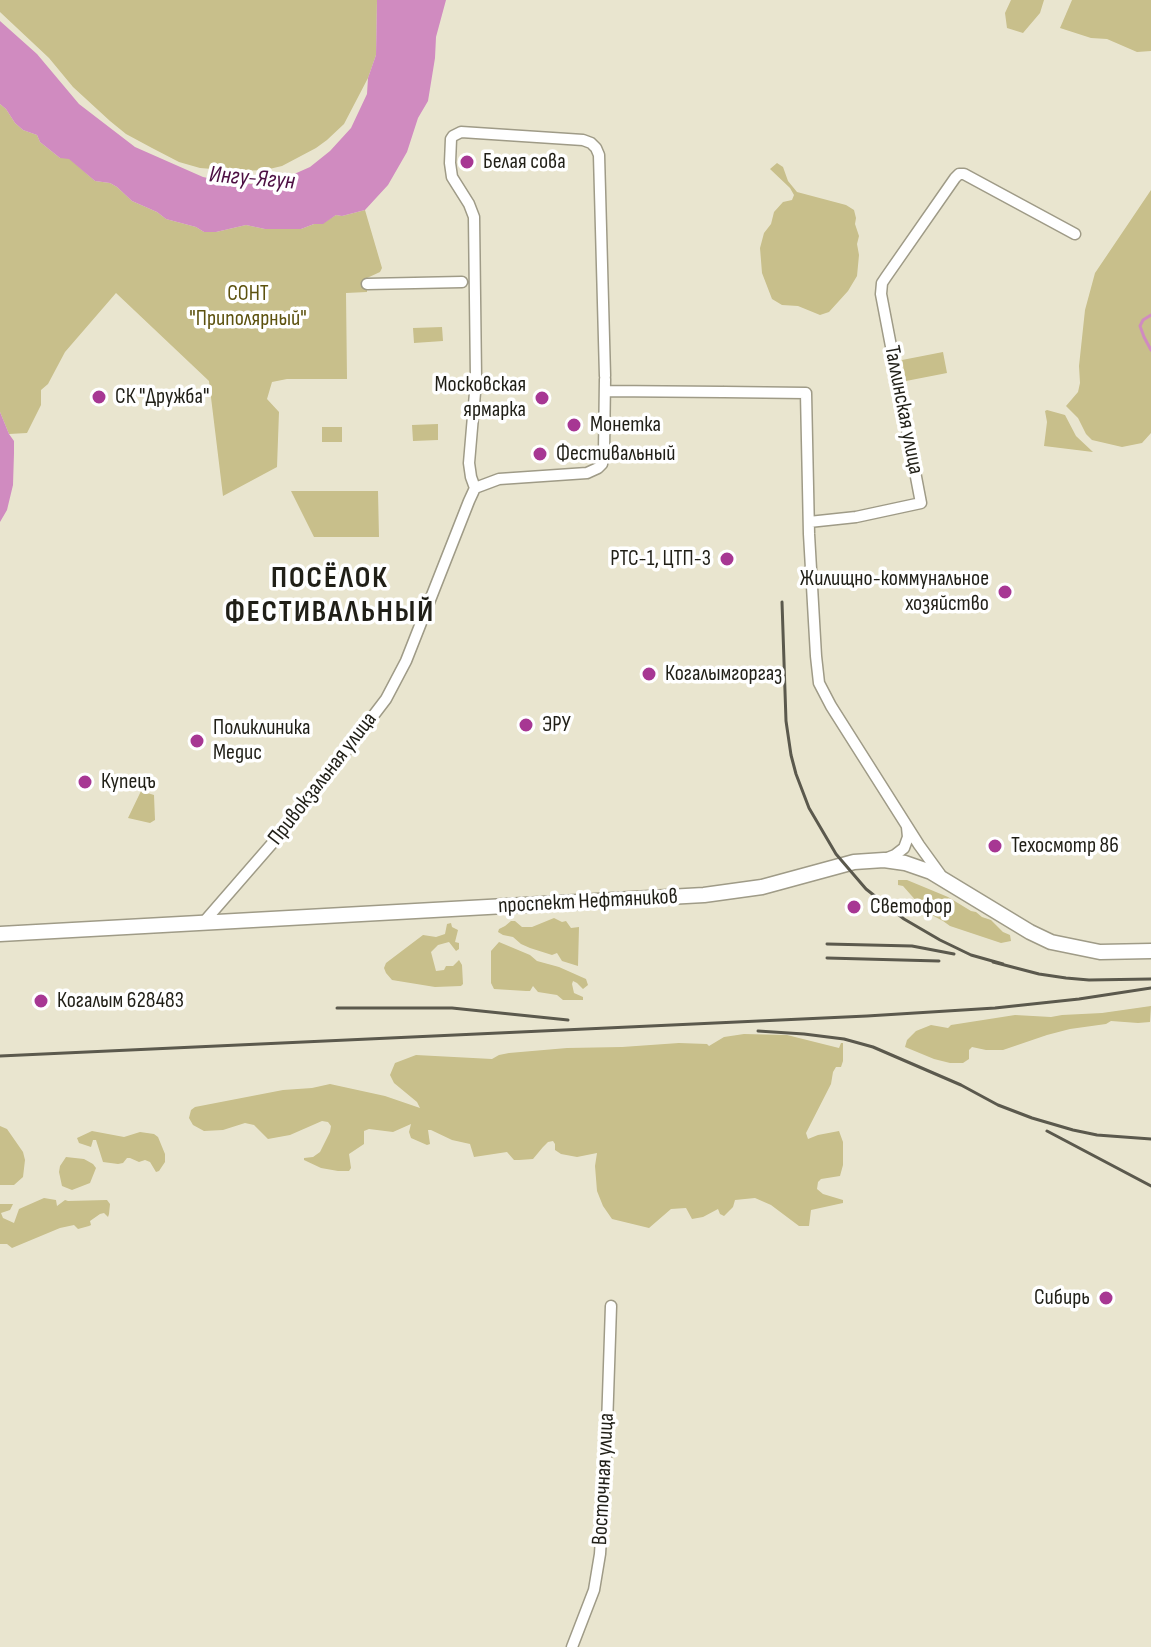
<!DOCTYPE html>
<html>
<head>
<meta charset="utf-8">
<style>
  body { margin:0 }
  canvas { display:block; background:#e9e5cf }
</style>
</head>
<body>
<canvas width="1151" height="1647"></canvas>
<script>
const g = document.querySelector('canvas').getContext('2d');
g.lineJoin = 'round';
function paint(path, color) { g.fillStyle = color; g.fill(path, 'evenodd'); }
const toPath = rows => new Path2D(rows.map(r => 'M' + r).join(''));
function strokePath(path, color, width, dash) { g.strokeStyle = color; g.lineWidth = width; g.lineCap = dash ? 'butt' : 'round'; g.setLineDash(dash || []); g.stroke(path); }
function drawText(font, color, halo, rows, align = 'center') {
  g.font = font + ' "Sofia Sans Condensed",sans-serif'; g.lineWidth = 7; g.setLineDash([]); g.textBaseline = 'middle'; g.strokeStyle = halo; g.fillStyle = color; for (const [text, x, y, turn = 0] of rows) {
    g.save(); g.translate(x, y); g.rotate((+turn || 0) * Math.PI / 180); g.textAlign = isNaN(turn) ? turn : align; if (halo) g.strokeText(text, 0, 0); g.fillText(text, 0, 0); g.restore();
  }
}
const green = toPath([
  [0,0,377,0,376,55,368,78,344,124,327,140,316,148,282,166,265,170,237,171,200,168,179,162,152,148,126,134,110,121,73,87,49,58,0,12],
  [1011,0,1044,0,1040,13,1023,33,1007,28,1005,13],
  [1072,0,1151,0,1151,51,1137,52,1107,39,1091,38,1060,28],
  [0,104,6,109,15,123,23,130,37,135,40,142,60,158,69,158,95,181,110,183,117,187,132,201,157,212,166,219,196,227,204,232,216,232,246,225,265,229,301,229,314,224,323,223,336,215,342,216,365,210,382,268,380,272,367,278,367,292,346,293,347,379,287,379,272,382,267,399,279,412,277,467,223,496,209,381,116,293,65,352,48,384,41,390,41,405,27,433,9,434,0,412],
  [777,163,783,167,788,181,797,192,846,205,854,210,856,218,855,224,859,236,857,244,859,255,857,276,848,291,829,312,820,315,798,306,782,305,772,299,762,273,760,248,764,233,771,224,774,212,783,202,792,200,794,195,790,188,770,169],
  [1151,190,1151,433,1142,443,1122,447,1092,440,1086,434,1078,418,1066,406,1078,392,1080,383,1079,366,1085,310,1095,273],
  [442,327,443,341,414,343,413,328],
  [943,352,947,373,906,381,902,360],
  [1047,410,1065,415,1076,436,1093,452,1044,446,1047,422,1045,411],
  [438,424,438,440,413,441,412,425],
  [322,427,342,427,342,442,322,442],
  [291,491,378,491,379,537,314,537],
  [141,791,154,795,155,820,150,823,128,818],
  [898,880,907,880,948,897,971,911,976,912,982,917,991,920,1003,932,1010,935,1011,941,1001,943,950,926,943,921,926,912,903,886,898,885],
  [554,918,562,922,566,921,571,928,579,927,578,966,562,961,557,953,552,955,530,948,521,944,513,937,503,935,498,932,499,929,505,926,511,921,515,921,522,927,532,927],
  [451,923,452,927,458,930,455,942,459,943,459,949,456,951,449,942,438,945,431,952,436,971,444,970,446,966,453,966,459,960,462,965,463,984,461,986,435,987,392,980,386,973,384,968,386,963,423,935,436,937,445,934,447,924],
  [499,942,530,955,537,961,559,967,586,979,588,985,583,989,577,983,573,981,572,984,574,993,583,997,583,1000,563,1000,557,995,538,992,533,986,530,991,526,991,494,989,491,983,491,951],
  [1151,1006,1150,1022,1138,1023,1111,1021,1106,1024,1070,1029,1047,1035,1003,1050,986,1050,972,1047,969,1050,969,1059,963,1063,950,1063,934,1059,905,1047,907,1040,916,1031,931,1025,948,1028,951,1025,1015,1015,1051,1017,1062,1015,1102,1013],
  [744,1034,787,1035,839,1048,841,1043,843,1043,843,1061,841,1067,836,1067,833,1072,831,1084,806,1133,808,1139,818,1135,839,1131,843,1142,843,1165,840,1176,821,1179,818,1182,817,1189,823,1194,843,1200,843,1203,811,1210,809,1226,799,1226,771,1205,755,1198,735,1200,733,1207,724,1216,720,1214,718,1209,703,1217,692,1219,686,1208,671,1209,649,1228,612,1219,603,1206,597,1191,595,1166,597,1153,577,1157,561,1154,555,1150,555,1144,553,1141,548,1142,543,1147,533,1159,519,1160,514,1160,507,1152,474,1157,470,1144,452,1140,431,1130,428,1130,430,1144,427,1145,411,1138,409,1132,411,1124,393,1132,369,1129,364,1131,364,1144,349,1154,351,1168,349,1171,338,1171,321,1168,304,1160,304,1158,313,1157,320,1152,330,1132,331,1126,328,1122,322,1121,290,1135,268,1139,254,1125,245,1123,223,1130,204,1131,193,1125,189,1118,191,1110,195,1107,283,1090,312,1088,330,1084,385,1096,420,1108,417,1102,394,1083,390,1075,395,1063,416,1055,492,1059,499,1055,509,1053,567,1048,622,1047,679,1043,707,1044,709,1046,724,1037],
  [0,1126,7,1129,23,1152,25,1160,23,1177,14,1185,0,1185],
  [92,1131,124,1137,140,1132,154,1134,158,1137,165,1154,165,1162,159,1171,156,1172,150,1162,145,1160,139,1162,130,1158,127,1158,123,1163,118,1164,103,1162,96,1140,93,1140,91,1147,79,1143,77,1138],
  [66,1157,84,1159,93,1164,96,1168,90,1183,72,1190,62,1186,59,1172,60,1166],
  [44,1198,56,1200,57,1206,65,1200,68,1201,107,1200,110,1204,109,1214,108,1217,104,1213,100,1214,90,1221,91,1225,89,1226,78,1229,74,1225,60,1228,12,1248,7,1244,0,1244,0,1204,13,1204,10,1210,1,1213,3,1218,14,1223,19,1209]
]);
const water = toPath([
  [377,0,446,0,436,37,435,58,428,101,418,118,407,152,388,185,365,210,342,216,336,215,323,224,314,224,301,229,265,229,246,225,216,232,204,232,196,227,166,219,157,212,132,201,117,187,110,183,95,181,69,159,60,158,40,142,37,135,23,130,15,123,6,109,0,104,0,21,37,54,79,104,135,147,203,177,227,182,251,184,268,182,292,175,310,167,330,151,351,128,367,94,368,78,376,55],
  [0,412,9,434,14,441,14,453,13,485,7,510,0,522]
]);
const stream = toPath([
  [1151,315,1143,320,1140,326,1144,337,1151,350]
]);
const minor = toPath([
  [367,284,462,282],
  [476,378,474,217,469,204,452,177,450,163,451,139,453,136,461,132,583,140,591,143,596,148,599,155,605,376],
  [605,391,723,392],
  [724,392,806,393,809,534,816,656,819,683,831,706,919,845,940,874],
  [475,488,499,479,587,473,598,468,602,464,604,451,605,379],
  [475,488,471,477,469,463,476,381],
  [809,522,856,517,921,503,881,294,882,283,886,277,955,178,959,174,964,174,1075,234],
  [885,859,895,855,904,848,908,837,907,827],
  [203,923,276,839,328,775,386,699,406,661,469,501,475,488],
  [572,1647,594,1590,600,1554,606,1456,611,1306]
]);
const secondary = toPath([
  [0,934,704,895,762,887,854,862,884,860,905,863,931,872,1030,932,1051,942,1100,952,1151,951]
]);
const rail = toPath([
  [782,602,786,721,791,755,796,774,809,808,836,854,866,889,904,919,940,940,971,955,1003,964],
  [827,944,912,946,954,954],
  [827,958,939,961],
  [993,962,1039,974,1066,978,1089,980,1151,979],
  [337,1008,452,1008,568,1020],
  [758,1031,804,1034,844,1039,873,1047,961,1085,998,1105,1032,1118,1073,1130,1097,1135,1151,1139],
  [0,1056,867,1016,995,1008,1079,999,1151,988],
  [1047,1131,1151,1186]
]);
const markers = [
  [467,162,8,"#a73793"],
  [99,397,8,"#a73793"],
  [542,398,8,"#a73793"],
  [574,425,8,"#a73793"],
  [540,454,8,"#a73793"],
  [727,559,8,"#a73793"],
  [1005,592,8,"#a73793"],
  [649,674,8,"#a73793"],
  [526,725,8,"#a73793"],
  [197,741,8,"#a73793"],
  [85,782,8,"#a73793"],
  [995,846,8,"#a73793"],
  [854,907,8,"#a73793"],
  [41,1001,8,"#a73793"],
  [1106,1298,8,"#a73793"]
];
const poiNames = [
  ["Белая сова",483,162],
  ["Московская",526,385,"right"],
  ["ярмарка",526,410,"right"],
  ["СК \"Дружба\"",115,397],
  ["Монетка",590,425],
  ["Фестивальный",556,454],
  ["РТС-1, ЦТП-3",711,559,"right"],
  ["Жилищно-коммунальное",989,579,"right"],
  ["хозяйство",989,604,"right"],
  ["Когалымгоргаз",665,674],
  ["ЭРУ",542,725],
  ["Поликлиника",213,728],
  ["Медис",213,753],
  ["Купецъ",101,782],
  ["Техосмотр 86",1011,846],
  ["Светофор",870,907],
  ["Когалым 628483",57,1001],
  ["Сибирь",1090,1298,"right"]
];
const parkNames = [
  ["СОНТ",248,294],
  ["\"Приполярный\"",248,319]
];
const streetNames = [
  ["Таллинская улица",903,410,79],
  ["Привокзальная улица",323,779,-52],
  ["проспект Нефтяников",588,902,-3],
  ["Восточная улица",604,1479,-87]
];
const waterNames = [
  ["Ингу-Ягун",252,179,5]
];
const districtNames = [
  ["ПОСЁЛОК",330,579],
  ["ФЕСТИВАЛЬНЫЙ",330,613]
];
paint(green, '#c8bf8b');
paint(water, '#d08bc0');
strokePath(stream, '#d08bc0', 3);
strokePath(minor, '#9f9b87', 13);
strokePath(secondary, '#9f9b87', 17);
strokePath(minor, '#fff', 10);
strokePath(secondary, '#fff', 14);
strokePath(rail, '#5b594d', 3);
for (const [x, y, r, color] of markers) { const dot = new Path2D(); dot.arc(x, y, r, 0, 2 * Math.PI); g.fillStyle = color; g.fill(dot); strokePath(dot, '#fff', 3); }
drawText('22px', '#201f17', '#fff', poiNames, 'left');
drawText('22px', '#5d520f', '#fff', parkNames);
drawText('22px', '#201f17', '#fff', streetNames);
drawText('italic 24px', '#4c0e42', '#fff', waterNames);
g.letterSpacing = '2px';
drawText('bold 30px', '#201f17', '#fff', districtNames);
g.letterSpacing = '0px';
</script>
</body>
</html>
